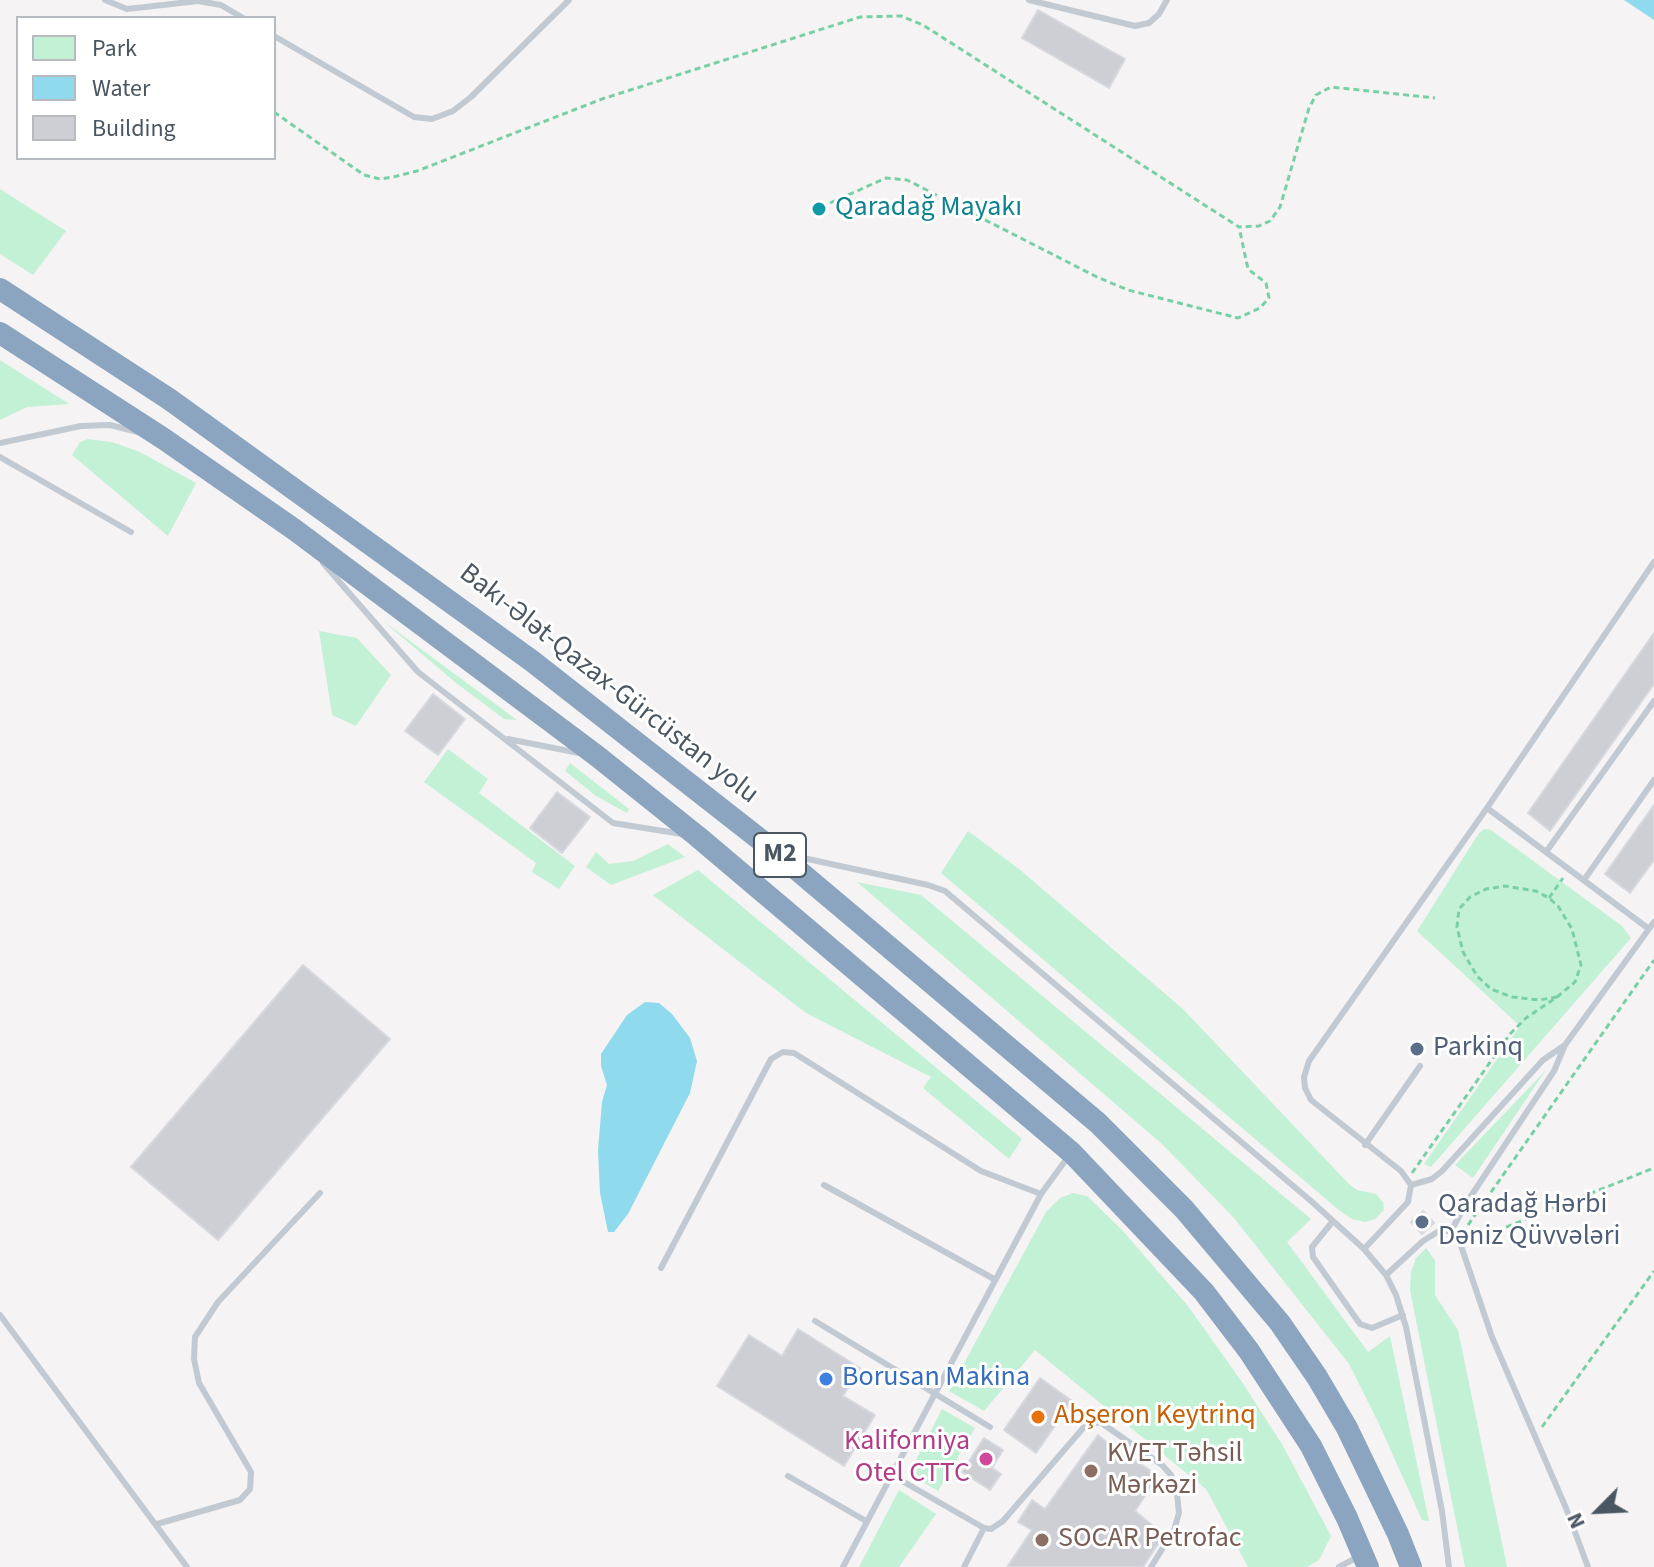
<!DOCTYPE html>
<html>
<head>
<meta charset="utf-8">
<style>
  body { margin:0 }
  #map { position:relative; width:1654px; height:1567px; overflow:hidden; background:#f5f3f3; font-family:"Source Sans 3",sans-serif }
  canvas { display:block }
  .legend { position:absolute; left:16px; top:16px; width:260px; height:144px; box-sizing:border-box; background:#fff; border:2px solid #b7bbc0; margin:0; padding:10px 14px; list-style:none; font-size:24px; color:#4a5661 }
  .legend li { display:flex; align-items:center; gap:16px; height:40px }
  .legend b { width:40px; border:2px solid #b7bbc0 }
  .north { position:absolute; left:1558px; top:1471px; width:80px; height:80px; -webkit-text-stroke:6px #fff; paint-order:stroke; rotate:246deg; font-size:22px; font-weight:700; line-height:32px; text-align:center; color:#4a5661 }
  .north::after { content:''; display:block; margin:auto; width:28px; height:36px; background:#4a5661; clip-path:polygon(50% 0,100% 100%,50% 72%,0 100%) }
</style>
</head>
<body>
<div id="map">
<canvas width="1654" height="1567"></canvas>
<ul class="legend">
<li><b style="height:22px;background:#c3f1d5"></b>Park</li>
<li><b style="height:22px;background:#90daee"></b>Water</li>
<li><b style="height:22px;background:#cdcfd5"></b>Building</li>
</ul>
<div class="north">N</div>
</div>
<script>
const g = document.querySelector('canvas').getContext('2d');
g.lineJoin = 'round';
function paint(path, color) { g.fillStyle = color; g.fill(path, 'evenodd'); }
const toPath = rows => new Path2D(rows.map(r => 'M' + r).join(''));
function strokePath(path, color, width, dash) { g.strokeStyle = color; g.lineWidth = width; g.lineCap = dash ? 'butt' : 'round'; g.setLineDash(dash || []); g.stroke(path); }
function drawText(font, color, halo, rows, align = 'center') {
  g.font = font + ' "Source Sans 3",sans-serif'; g.lineWidth = 6; g.setLineDash([]); g.textBaseline = 'middle'; g.strokeStyle = halo; g.fillStyle = color; for (const [text, x, y, turn = 0] of rows) {
    g.save(); g.translate(x, y); g.rotate((+turn || 0) * Math.PI / 180); g.textAlign = isNaN(turn) ? turn : align; if (halo) g.strokeText(text, 0, 0); g.fillText(text, 0, 0); g.restore();
  }
}
const green = toPath([
  [0,189,66,231,33,275,0,254],
  [0,360,69,404,27,407,0,420],
  [88,439,112,442,140,452,196,483,168,536,72,455,80,442],
  [383,621,517,720,504,719,455,682],
  [319,631,357,638,391,675,356,726,332,715],
  [448,749,488,779,479,793,575,866,559,889,532,872,536,863,424,782],
  [570,763,629,809,627,813,596,796,565,771],
  [1484,829,1491,830,1622,926,1631,938,1431,1167,1424,1164,1520,1026,1417,931,1479,833],
  [968,831,1019,869,1183,1009,1348,1183,1357,1190,1376,1194,1383,1202,1384,1210,1375,1219,1365,1222,1352,1219,1340,1211,941,873],
  [668,844,685,857,611,885,586,867,596,852,609,864,633,861],
  [698,870,1022,1139,1009,1159,923,1088,931,1077,806,1013,653,895],
  [857,882,921,895,1311,1219,1287,1242,1368,1352,1390,1336,1429,1521,1422,1520,1379,1424,1349,1364,1234,1218,1162,1144],
  [1546,1070,1473,1178,1455,1165],
  [1073,1193,1087,1196,1122,1230,1188,1306,1242,1382,1283,1446,1331,1536,1319,1560,1307,1567,1248,1567,1206,1489,1035,1350,984,1411,949,1391,1046,1212,1060,1198],
  [1426,1248,1435,1260,1435,1295,1458,1330,1507,1567,1465,1567,1410,1290,1411,1272,1416,1258],
  [942,1409,975,1428,938,1491,909,1474],
  [899,1490,936,1514,899,1567,859,1567]
]);
const water = toPath([
  [1624,0,1654,0,1654,20],
  [645,1002,659,1003,672,1014,690,1038,697,1061,690,1093,628,1214,614,1232,608,1232,600,1193,598,1150,602,1102,607,1085,601,1066,601,1054,627,1015]
]);
const building = toPath([
  [1038,10,1125,59,1109,88,1022,38,1038,10],
  [1654,633,1654,684,1550,831,1528,813,1654,633],
  [433,694,465,719,438,755,405,731,433,694],
  [557,792,590,817,562,853,530,828,557,792],
  [1654,805,1654,860,1630,893,1605,874,1654,805],
  [303,965,390,1039,218,1240,131,1167,303,965],
  [1423,1211,1434,1223,1422,1234,1411,1222,1423,1211],
  [798,1329,860,1368,843,1396,875,1415,844,1466,717,1386,749,1335,782,1356,798,1329],
  [1040,1378,1072,1401,1036,1453,1004,1430,1040,1378],
  [1098,1435,1133,1463,1135,1460,1158,1476,1135,1511,1164,1535,1143,1567,1007,1567,1032,1530,1018,1522,1032,1500,1045,1509,1098,1435],
  [984,1438,1003,1450,992,1468,1001,1474,990,1490,962,1472,984,1438]
]);
const path = toPath([
  [274,112,364,175,380,179,393,177,417,171,602,99,860,17,901,16,923,25,1239,227,1259,226,1270,221,1280,207,1309,108,1316,95,1331,87,1435,98],
  [830,203,886,178,907,180,1097,277,1128,290,1238,318,1260,308,1269,298,1266,283,1248,269,1239,227],
  [1549,898,1563,878],
  [1412,1173,1510,1034,1526,1018,1557,997,1575,982,1581,965,1572,929,1558,906,1549,898,1536,891,1505,886,1486,889,1470,897,1459,909,1457,927,1463,952,1477,976,1491,989,1512,997,1539,1000,1557,997],
  [1468,1225,1654,960],
  [1469,1242,1654,1168],
  [1542,1427,1654,1271]
]);
const lane = toPath([
  [105,0,127,9,198,1,221,5,243,18],
  [1029,0,1135,26,1149,23,1159,14,1167,0],
  [274,36,414,117,432,119,453,111,471,97,569,0],
  [0,443,81,426,110,425,138,432],
  [0,457,131,532],
  [323,563,418,672,613,823,682,834],
  [508,739,579,753],
  [1487,808,1649,929],
  [1546,852,1654,701],
  [794,856,928,885,945,891,1311,1201,1364,1249,1386,1275,1396,1295,1406,1327,1442,1511,1449,1567],
  [1584,880,1654,780],
  [1365,1145,1420,1066],
  [824,1185,994,1279],
  [1411,1185,1432,1179,1442,1171,1543,1060,1565,1045,1654,922],
  [1333,1221,1312,1247,1313,1257,1360,1324,1372,1328,1403,1315],
  [1451,1231,1467,1202,1554,1071,1565,1045],
  [1364,1249,1408,1202,1411,1185,1401,1171,1311,1100,1305,1088,1304,1077,1309,1061,1487,808,1654,562],
  [661,1268,771,1059,783,1052,794,1053,981,1171,1041,1194],
  [1386,1275,1423,1241,1439,1231,1451,1231,1458,1237,1492,1337,1566,1508,1588,1567],
  [0,1315,187,1567],
  [815,1321,990,1427],
  [890,1474,984,1528,991,1529,1003,1521,1084,1427,1100,1422,1162,1465,1171,1475,1177,1494,1179,1513,1174,1530,1151,1567],
  [788,1476,866,1521],
  [157,1524,240,1500,250,1489,251,1472,199,1383,194,1359,195,1337,218,1302,320,1193],
  [843,1567,1041,1194,1068,1157],
  [964,1567,984,1528],
  [1339,1567,1360,1556]
]);
const highway = toPath([
  [0,289,169,399,532,661,776,852,1098,1123,1184,1209,1280,1323,1317,1377,1347,1428,1398,1534,1411,1567],
  [0,333,164,439,295,530,597,756,697,836,1072,1153,1204,1292,1249,1351,1311,1446,1347,1518,1368,1567]
]);
const markers = [
  [819,209,8,"#0f9aa8"],
  [1417,1049,8,"#5c6f8a"],
  [1422,1222,8,"#5c6f8a"],
  [826,1379,8,"#3f7fe0"],
  [1038,1417,8,"#e8710a"],
  [986,1459,8,"#d1479c"],
  [1091,1471,8,"#8d6e63"],
  [1042,1540,8,"#8d6e63"]
];
const shields = [
  [780,855,52]
];
const shieldNames = [
  ["M2",780,855]
];
const cultureNames = [
  ["Qaradağ Mayakı",835,209]
];
const streetNames = [
  ["Bakı-Ələt-Qazax-Gürcüstan yolu",608,685,38]
];
const serviceNames = [
  ["Parkinq",1433,1049],
  ["Qaradağ Hərbi",1438,1206],
  ["Dəniz Qüvvələri",1438,1238]
];
const shopNames = [
  ["Borusan Makina",842,1379]
];
const foodNames = [
  ["Abşeron Keytrinq",1054,1417]
];
const hotelNames = [
  ["Kaliforniya",970,1443],
  ["Otel CTTC",970,1475]
];
const educationNames = [
  ["KVET Təhsil",1107,1455],
  ["Mərkəzi",1107,1487],
  ["SOCAR Petrofac",1058,1540]
];
paint(green, '#c3f1d5');
paint(water, '#90daee');
paint(building, '#cdcfd5');
strokePath(building, '#d7d9de', 2);
strokePath(path, '#7ad0a6', 3, [6, 4]);
strokePath(lane, '#c1cad2', 6);
strokePath(highway, '#8ba5c1', 22);
for (const [x, y, r, color] of markers) { const dot = new Path2D(); dot.arc(x, y, r, 0, 2 * Math.PI); g.fillStyle = color; g.fill(dot); strokePath(dot, '#fff', 3); }
for (const [x, y, w] of shields) { const box = new Path2D(); box.roundRect(x - w / 2, y - 22, w, 44, 6); g.fillStyle = '#fff'; g.fill(box); strokePath(box, '#4a5661', 2); }
drawText('bold 26px', '#4a5661', null, shieldNames);
drawText('28px', '#0d838f', '#fff', cultureNames, 'left');
drawText('28px', '#4a5661', '#fff', streetNames);
drawText('28px', '#4e5e75', '#fff', serviceNames, 'left');
drawText('28px', '#366cbe', '#fff', shopNames, 'left');
drawText('28px', '#c56008', '#fff', foodNames, 'left');
drawText('28px', '#b23c85', '#fff', hotelNames, 'right');
drawText('28px', '#785e54', '#fff', educationNames, 'left');
</script>
</body>
</html>
